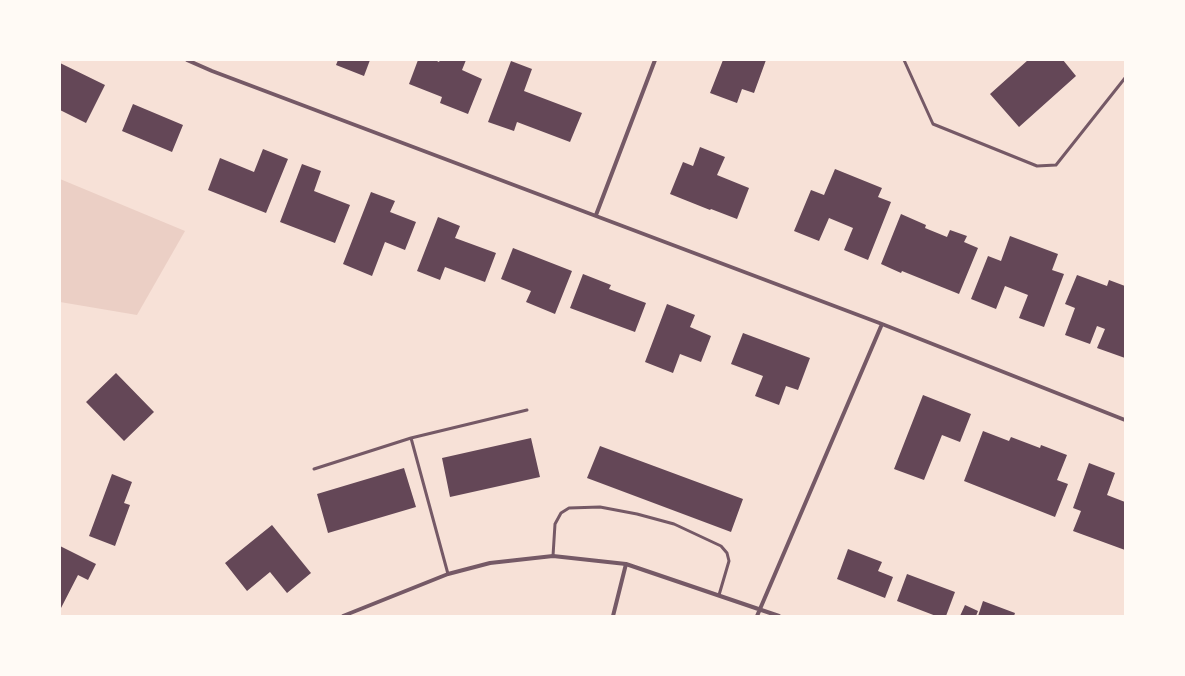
<!DOCTYPE html>
<html>
<head>
<meta charset="utf-8">
<style>
  body { margin:0 }
  #map { position:relative; width:1185px; height:676px; overflow:hidden; background:#f7e1d7; font-family:"Public Sans",sans-serif }
  canvas { display:block }
  .frame { position:absolute; inset:0; border:61px solid #fffaf5; pointer-events:none }
</style>
</head>
<body>
<div id="map">
<canvas width="1185" height="676"></canvas>
<div class="frame"></div>
</div>
<script>
const g = document.querySelector('canvas').getContext('2d');
g.lineJoin = 'round';
function paint(path, color) { g.fillStyle = color; g.fill(path, 'evenodd'); }
const toPath = rows => new Path2D(rows.map(r => 'M' + r).join(''));
function strokePath(path, color, width, dash) { g.strokeStyle = color; g.lineWidth = width; g.lineCap = dash ? 'butt' : 'round'; g.setLineDash(dash || []); g.stroke(path); }
const green = toPath([
  [60,179,185,231,137,315,60,302]
]);
const building = toPath([
  [338,60,370,60,364,76,336,65],
  [418,60,435,60,439,62,440,60,466,60,462,70,482,79,468,114,440,103,442,97,409,84],
  [723,60,766,60,754,93,742,89,737,103,710,93],
  [1028,60,1063,60,1076,76,1019,127,990,94],
  [511,61,532,69,524,91,582,113,570,142,517,122,514,131,488,122],
  [60,63,105,85,86,123,60,110],
  [133,104,183,125,172,152,122,131],
  [700,147,725,157,717,175,749,188,737,219,711,209,710,210,670,194,683,162,693,166],
  [263,149,288,159,266,213,208,190,220,158,254,172],
  [302,164,321,171,314,191,350,205,335,243,280,222],
  [835,169,882,188,878,197,891,202,868,260,844,250,853,228,829,218,819,241,794,231,811,190,824,195],
  [371,192,395,201,390,212,416,222,405,250,385,242,372,276,343,264],
  [901,214,926,225,925,228,947,237,950,230,967,236,964,242,978,248,959,294,902,271,901,273,881,264],
  [438,217,460,226,455,238,496,253,485,282,445,267,440,280,417,271],
  [1010,236,1058,254,1052,270,1064,274,1044,327,1019,318,1028,295,1005,286,996,309,971,299,988,256,1001,261],
  [513,248,572,271,555,314,526,302,531,291,501,279],
  [583,274,611,285,609,289,646,303,635,332,570,308],
  [1077,275,1107,286,1109,280,1125,286,1125,358,1097,348,1105,329,1097,326,1090,344,1065,335,1075,308,1065,304],
  [667,304,695,315,690,327,711,336,701,362,680,354,673,373,645,362],
  [743,333,810,358,798,390,786,386,779,405,755,396,763,376,731,364],
  [116,373,154,412,124,441,86,402],
  [923,395,971,414,960,442,942,435,924,480,894,469],
  [983,431,1009,441,1011,437,1040,448,1041,445,1067,455,1057,480,1068,484,1055,517,964,481],
  [531,438,540,477,450,497,442,458],
  [600,446,743,499,731,532,587,478],
  [1089,463,1115,473,1107,495,1125,502,1125,550,1073,531,1081,511,1073,508],
  [404,468,416,507,328,533,317,494],
  [112,474,132,482,124,503,130,505,115,546,89,536],
  [272,525,311,573,287,593,270,572,247,591,225,563],
  [60,546,96,564,88,580,78,575,61,608,60,607],
  [848,549,882,562,878,571,893,577,885,598,837,579],
  [907,574,955,592,946,616,936,616,897,601],
  [983,601,1015,613,1014,616,978,616],
  [965,605,978,611,976,616,960,616]
]);
const service = toPath([
  [904,60,933,124,1037,166,1056,165,1125,78],
  [411,438,448,574],
  [314,469,411,438,527,410],
  [553,556,555,524,561,513,569,508,600,507,637,514,674,524,721,546,727,553,729,561,719,595]
]);
const minor = toPath([
  [187,60,212,71,882,324,1125,420],
  [596,215,655,60],
  [343,616,448,574,490,563,553,556,626,564,779,616],
  [613,616,626,564],
  [757,616,882,324]
]);
paint(green, '#ebcfc5');
paint(building, '#644757');
strokePath(service, '#755966', 3);
strokePath(minor, '#755966', 4);
</script>
</body>
</html>
